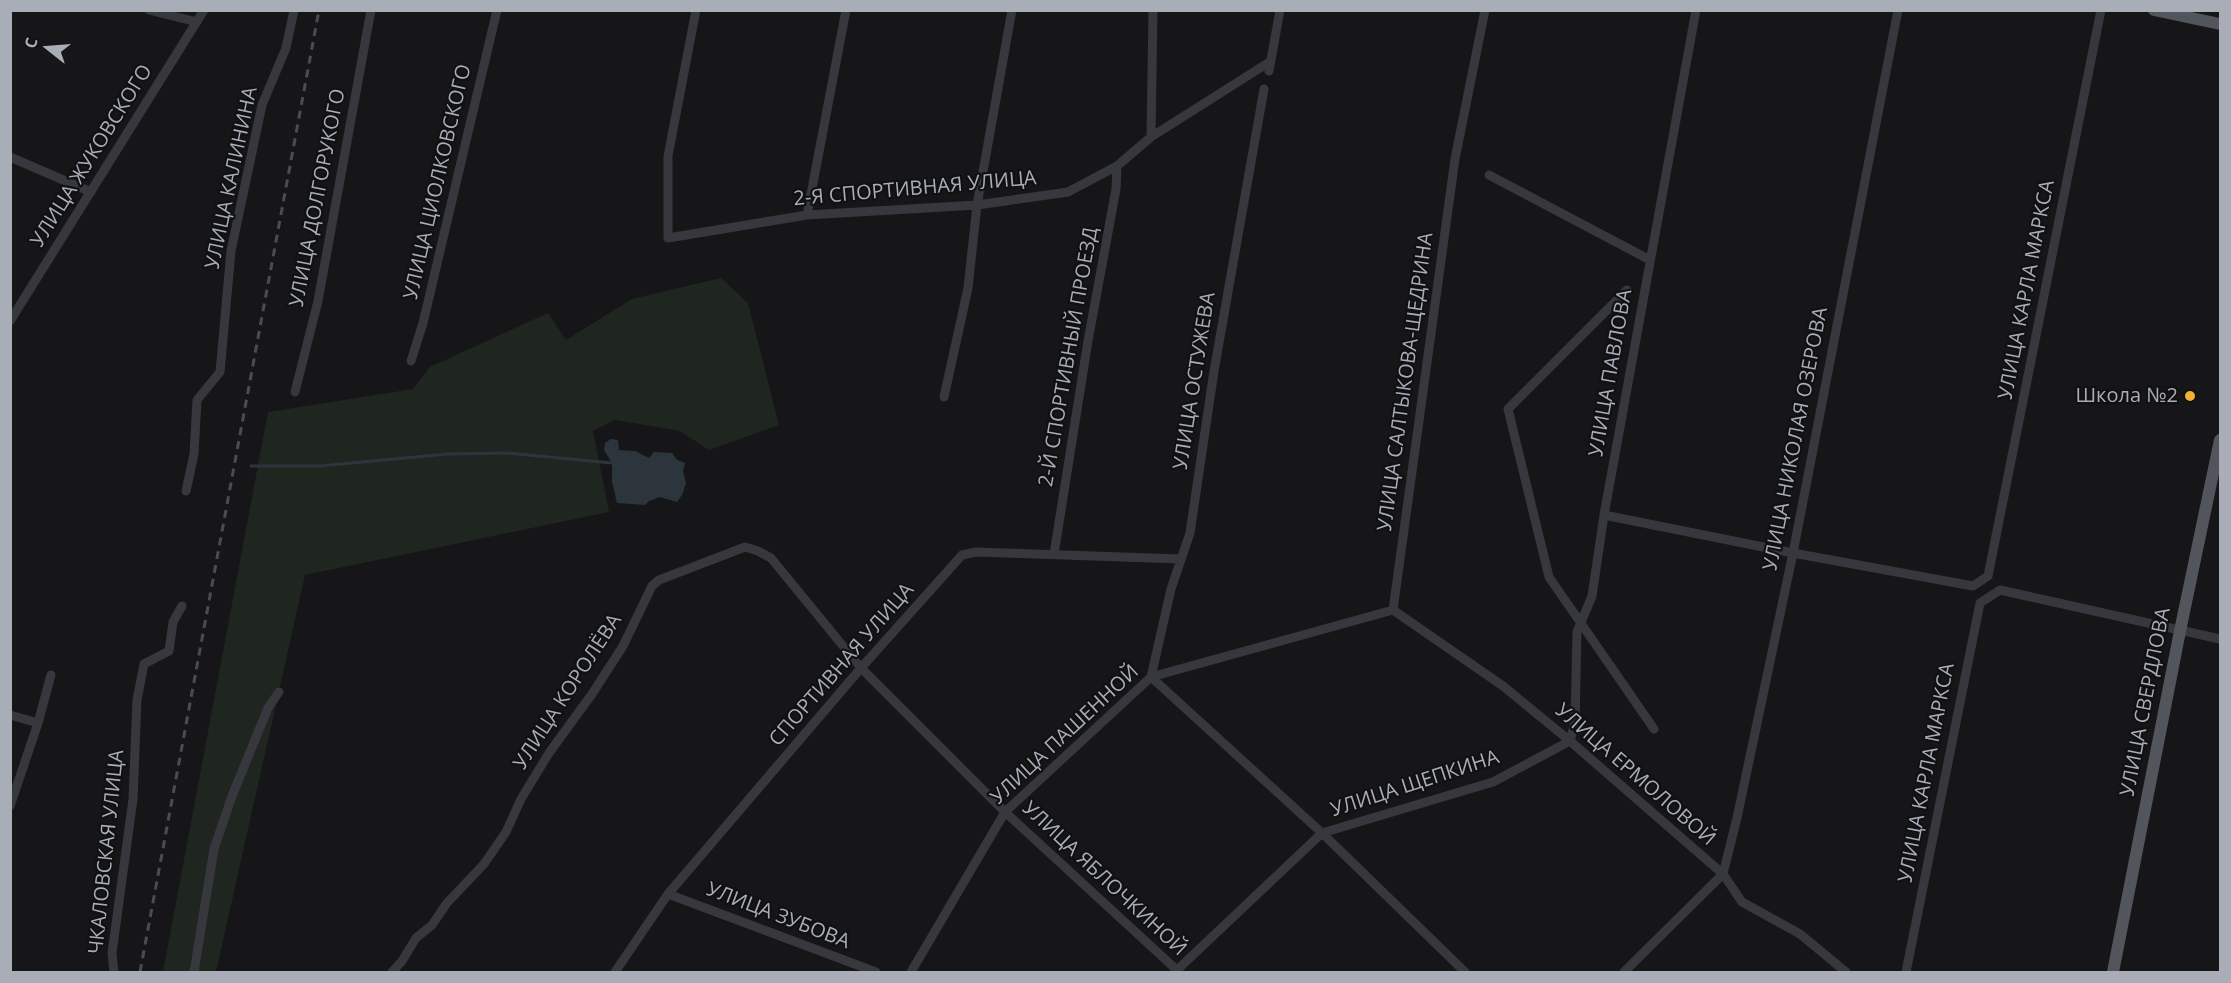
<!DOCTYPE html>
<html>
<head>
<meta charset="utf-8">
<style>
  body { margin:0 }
  #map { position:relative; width:2231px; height:983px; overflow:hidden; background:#161618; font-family:"Open Sans",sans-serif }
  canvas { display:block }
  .frame { position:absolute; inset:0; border:12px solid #a8adb8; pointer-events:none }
  .north { position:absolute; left:18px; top:18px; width:60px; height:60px; -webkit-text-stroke:4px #111113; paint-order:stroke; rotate:287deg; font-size:16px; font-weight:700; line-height:24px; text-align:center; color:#a8adb8 }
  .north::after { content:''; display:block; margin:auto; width:21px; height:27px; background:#a8adb8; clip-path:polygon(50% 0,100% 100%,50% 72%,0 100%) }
</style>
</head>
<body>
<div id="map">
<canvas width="2231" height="983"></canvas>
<div class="frame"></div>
<div class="north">С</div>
</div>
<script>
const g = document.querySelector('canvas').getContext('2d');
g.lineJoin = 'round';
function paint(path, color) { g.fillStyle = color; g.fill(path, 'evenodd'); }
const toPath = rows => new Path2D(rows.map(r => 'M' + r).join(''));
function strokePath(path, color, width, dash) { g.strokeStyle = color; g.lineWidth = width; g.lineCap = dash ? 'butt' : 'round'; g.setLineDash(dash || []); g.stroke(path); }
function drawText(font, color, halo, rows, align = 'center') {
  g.font = font + ' "Open Sans",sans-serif'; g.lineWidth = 4.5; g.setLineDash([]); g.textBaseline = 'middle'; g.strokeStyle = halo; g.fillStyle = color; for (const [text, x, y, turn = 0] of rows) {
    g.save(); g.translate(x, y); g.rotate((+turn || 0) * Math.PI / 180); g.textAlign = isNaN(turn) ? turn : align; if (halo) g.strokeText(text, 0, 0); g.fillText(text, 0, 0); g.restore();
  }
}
const green = toPath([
  [721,278,748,303,779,425,709,450,680,431,615,420,593,431,609,512,305,575,216,972,163,972,268,412,413,389,430,367,548,313,566,340,632,299]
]);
const water = toPath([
  [611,439,618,440,619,450,635,451,649,458,654,452,672,453,677,460,685,463,683,471,686,483,682,495,677,502,660,497,649,501,645,505,617,503,612,482,612,463,604,450,605,443]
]);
const stream = toPath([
  [251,466,320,466,447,454,507,453,612,463]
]);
const minor = toPath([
  [149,10,197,22],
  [696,10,668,156,668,238,807,215,977,205,1068,192,1117,166,1151,137,1271,61],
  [1269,71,1280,10],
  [1264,89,1214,371,1190,533,1171,589,1151,677,1322,833,1465,972],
  [1151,137,1153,10],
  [10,157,91,192],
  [1489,175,1650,260],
  [807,215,846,10],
  [1627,290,1508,409,1549,577,1654,729],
  [10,321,204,10],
  [411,361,423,323,497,10],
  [295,392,318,301,371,10],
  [944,397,968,288,977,205,1012,10],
  [186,491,194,454,197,400,220,372,231,251,262,105,286,48,294,10],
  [1604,515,1793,553,1973,586,1988,576,2101,10],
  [1054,554,1088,341,1116,189,1117,166],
  [1393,610,1455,159,1485,10],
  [1393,610,1503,686,1570,741,1723,874,1742,902,1800,934,1846,972],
  [10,715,38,723],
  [1570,741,1575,723,1577,632,1592,596,1604,515,1696,10],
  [10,806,38,723,51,675],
  [668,894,876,972],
  [114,972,112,953,133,799,137,700,144,664,169,651,173,622,182,606],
  [194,972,214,849,232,796,268,708,279,692],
  [392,972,402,961,416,938,432,925,447,903,484,864,506,832,521,799,549,753,592,694,623,646,652,586,659,580,745,547,758,551,771,558,861,668,1005,812,1179,972],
  [615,972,668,894,861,668,962,555,976,552,1181,559],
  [911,972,1005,812,1151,677,1393,610],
  [1175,972,1322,833,1493,782,1570,741],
  [1624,972,1723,874,1737,818,1793,553,1898,10],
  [1906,972,1980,603,2000,590,2220,639]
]);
const major = toPath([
  [2154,10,2220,24],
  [2113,972,2180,631,2220,440]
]);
const rail = toPath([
  [140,972,319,10]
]);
const markers = [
  [2190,396,6,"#f2b134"]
];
const streetNames = [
  ["УЛИЦА ЖУКОВСКОГО",92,156,-58],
  ["УЛИЦА КАЛИНИНА",232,178,-78],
  ["УЛИЦА ЦИОЛКОВСКОГО",438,182,-77],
  ["2-Я СПОРТИВНАЯ УЛИЦА",915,189,-5],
  ["УЛИЦА ДОЛГОРУКОГО",318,198,-79],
  ["УЛИЦА КАРЛА МАРКСА",2027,290,-79],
  ["2-Й СПОРТИВНЫЙ ПРОЕЗД",1069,357,-80],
  ["УЛИЦА ПАВЛОВА",1611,373,-80],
  ["УЛИЦА ОСТУЖЕВА",1195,381,-81],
  ["УЛИЦА САЛТЫКОВА-ЩЕДРИНА",1406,382,-82],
  ["УЛИЦА НИКОЛАЯ ОЗЕРОВА",1796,439,-79],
  ["СПОРТИВНАЯ УЛИЦА",842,665,-49],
  ["УЛИЦА КОРОЛЁВА",568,692,-57],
  ["УЛИЦА СВЕРДЛОВА",2146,702,-79],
  ["УЛИЦА ПАШЕННОЙ",1065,735,-43],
  ["УЛИЦА КАРЛА МАРКСА",1927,773,-79],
  ["УЛИЦА ЕРМОЛОВОЙ",1635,775,41],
  ["УЛИЦА ЩЕПКИНА",1415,784,-18],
  ["ЧКАЛОВСКАЯ УЛИЦА",107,852,-84],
  ["УЛИЦА ЯБЛОЧКИНОЙ",1104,879,43],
  ["УЛИЦА ЗУБОВА",778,916,21]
];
const poiNames = [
  ["Школа №2",2178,396]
];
paint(green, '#1e261f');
paint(water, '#2c353c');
strokePath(stream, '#2c353c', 3);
strokePath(minor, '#37383d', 9);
strokePath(major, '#53555c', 12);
strokePath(rail, '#4a4c52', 3, [8, 6]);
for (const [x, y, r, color] of markers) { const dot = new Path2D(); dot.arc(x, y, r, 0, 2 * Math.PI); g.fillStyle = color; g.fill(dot); strokePath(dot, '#111113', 2); }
drawText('20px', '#a8adb8', '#111113', streetNames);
drawText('20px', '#a8adb8', '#111113', poiNames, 'right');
</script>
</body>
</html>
